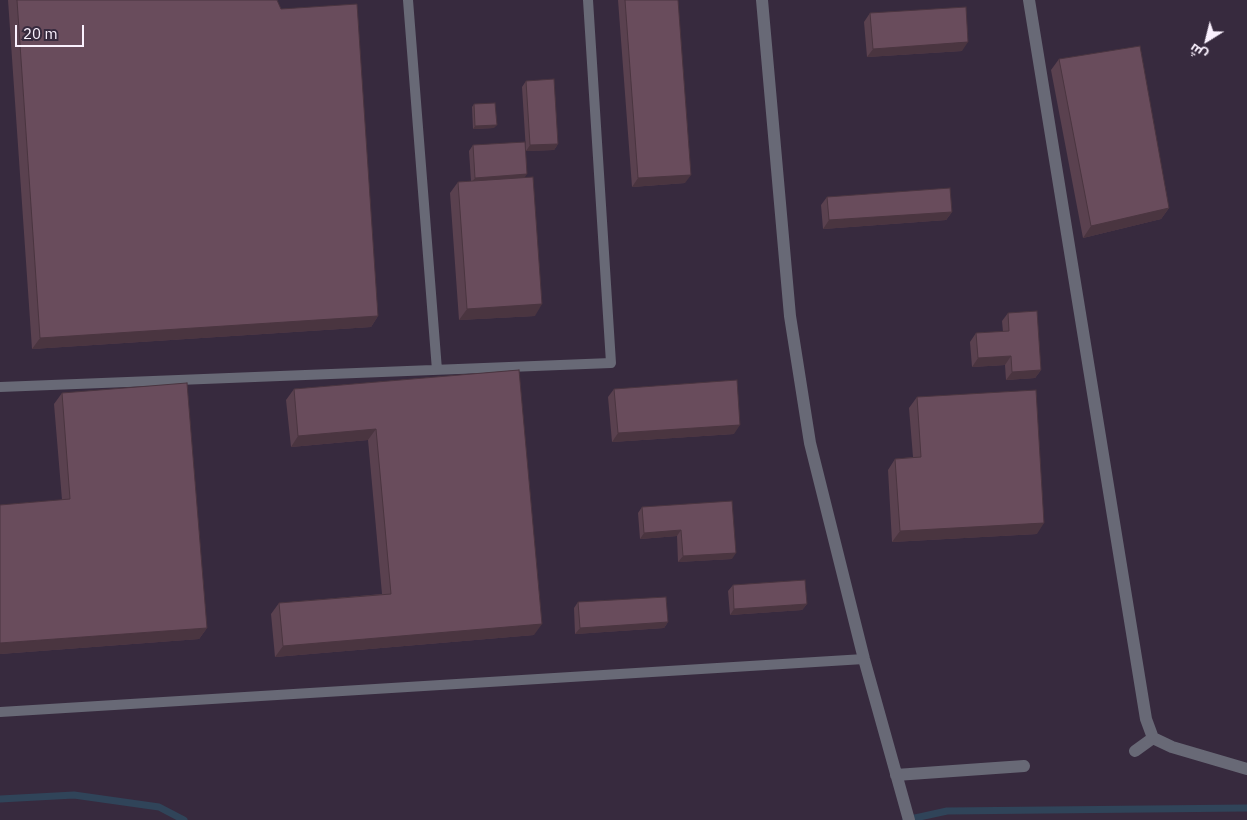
<!DOCTYPE html>
<html>
<head>
<meta charset="utf-8">
<style>
  body { margin:0 }
  #map { position:relative; width:1247px; height:820px; overflow:hidden; background:#372a3e; font-family:"IBM Plex Sans",Cairo,sans-serif }
  canvas { display:block }
  .north { position:absolute; left:1182px; top:15px; width:50px; height:50px; -webkit-text-stroke:4px #372a3e; paint-order:stroke; rotate:216deg; font-size:14px; font-weight:700; line-height:20px; text-align:center; color:#faf1fe }
  .north::after { content:''; display:block; margin:auto; width:18px; height:22px; background:#faf1fe; clip-path:polygon(50% 0,100% 100%,50% 72%,0 100%) }
  .scale { position:absolute; left:15px; top:25px; width:69px; height:22px; box-sizing:border-box; border:2px solid #faf1fe; border-top:0; padding-left:6px; font-size:15px; line-height:18px; white-space:nowrap; color:#faf1fe; -webkit-text-stroke:4px #372a3e; paint-order:stroke }
</style>
</head>
<body>
<div id="map">
<canvas width="1247" height="820"></canvas>
<div class="north">ش</div>
<div class="scale">20 m</div>
</div>
<script>
const g = document.querySelector('canvas').getContext('2d');
g.lineJoin = 'round';
const toPath = rows => new Path2D(rows.map(r => 'M' + r).join(''));
function strokePath(path, color, width, dash) { g.strokeStyle = color; g.lineWidth = width; g.lineCap = dash ? 'butt' : 'round'; g.setLineDash(dash || []); g.stroke(path); }
function paint(path, color) { g.fillStyle = color; g.fill(path, 'evenodd'); }
const stream = toPath([
  [0,799,74,795,159,807,184,820],
  [906,820,947,811,1247,808]
]);
const service = toPath([
  [408,0,437,370],
  [0,387,611,363,588,0],
  [0,712,864,659]
]);
const minor = toPath([
  [762,0,790,316,810,443,864,659,909,820],
  [1029,0,1146,719,1153,738,1172,747,1247,769],
  [1135,751,1153,738],
  [896,775,1024,766]
]);
const wall = toPath([
  [8,0,277,0,378,316,371,327,32,349],
  [618,0,678,0,685,183,632,187],
  [870,13,962,51,867,57,864,22],
  [1059,59,1169,208,1161,219,1083,238,1051,70],
  [526,81,558,144,554,150,526,151,522,87],
  [474,104,494,128,473,129,472,107],
  [473,145,525,178,535,316,459,320,450,193,458,182,471,181,469,151],
  [827,197,952,212,946,220,823,229,821,205],
  [1008,313,1041,370,1035,378,1006,380,1005,365,972,367,970,342,976,333,1003,332,1002,321],
  [519,370,534,635,275,657,271,614,279,603,382,594,368,440,291,447,286,400,294,389],
  [614,389,734,434,612,442,608,397],
  [62,393,207,628,199,639,0,654,0,505,62,500,54,404],
  [917,397,1037,534,892,542,888,470,895,459,913,457,909,408],
  [642,507,732,559,678,562,677,536,640,539,638,513],
  [733,585,807,604,802,610,730,615,728,591],
  [578,602,668,622,664,628,575,634,574,608]
]);
const shadedWall = toPath([
  [968,42,962,51,867,57,873,49],
  [497,125,494,128,473,129,475,126],
  [558,144,554,150,526,151,530,145],
  [527,174,523,180,471,183,475,178],
  [691,175,685,183,632,187,638,178],
  [1169,208,1161,219,1083,238,1091,226],
  [952,212,946,220,823,229,829,220],
  [542,304,535,316,459,320,467,309],
  [378,316,371,327,32,349,40,338],
  [1011,356,1005,365,972,367,978,358],
  [1041,370,1035,378,1006,380,1012,372],
  [740,425,734,434,612,442,618,433],
  [376,429,368,440,291,447,298,436],
  [1044,523,1037,534,892,542,900,531],
  [681,530,677,536,640,539,644,533],
  [736,553,732,559,678,562,683,556],
  [807,604,802,610,730,615,734,609],
  [668,622,664,628,575,634,580,628],
  [542,624,534,635,275,657,283,646],
  [207,628,199,639,0,654,0,643]
]);
const building = toPath([
  [17,0,277,0,281,9,357,4,378,316,40,338,17,0],
  [625,0,678,0,691,175,638,178,625,0],
  [966,7,968,42,873,49,870,13,966,7],
  [1140,46,1169,208,1091,226,1059,59,1140,46],
  [554,79,558,144,530,145,526,81,554,79],
  [495,103,497,125,475,126,474,104,495,103],
  [525,142,527,174,475,178,473,145,525,142],
  [533,177,542,304,467,309,458,182,533,177],
  [950,188,952,212,829,220,827,197,950,188],
  [1037,311,1041,370,1012,372,1011,356,978,358,976,333,1009,331,1008,313,1037,311],
  [519,370,542,624,283,646,279,603,391,594,376,429,298,436,294,389,519,370],
  [737,380,740,425,618,433,614,389,737,380],
  [187,383,207,628,0,643,0,505,70,499,62,393,187,383],
  [1036,390,1044,523,900,531,895,459,921,457,917,397,1036,390],
  [732,501,736,553,683,556,681,530,644,533,642,507,732,501],
  [805,580,807,604,734,609,733,585,805,580],
  [666,597,668,622,580,628,578,602,666,597]
]);
strokePath(stream, '#304459', 7);
strokePath(service, '#686976', 10);
strokePath(minor, '#686976', 12);
paint(wall, '#5a414f');
paint(shadedWall, '#4a3540');
paint(building, '#694c5c');
strokePath(building, '#4a3540', 1);
</script>
</body>
</html>
